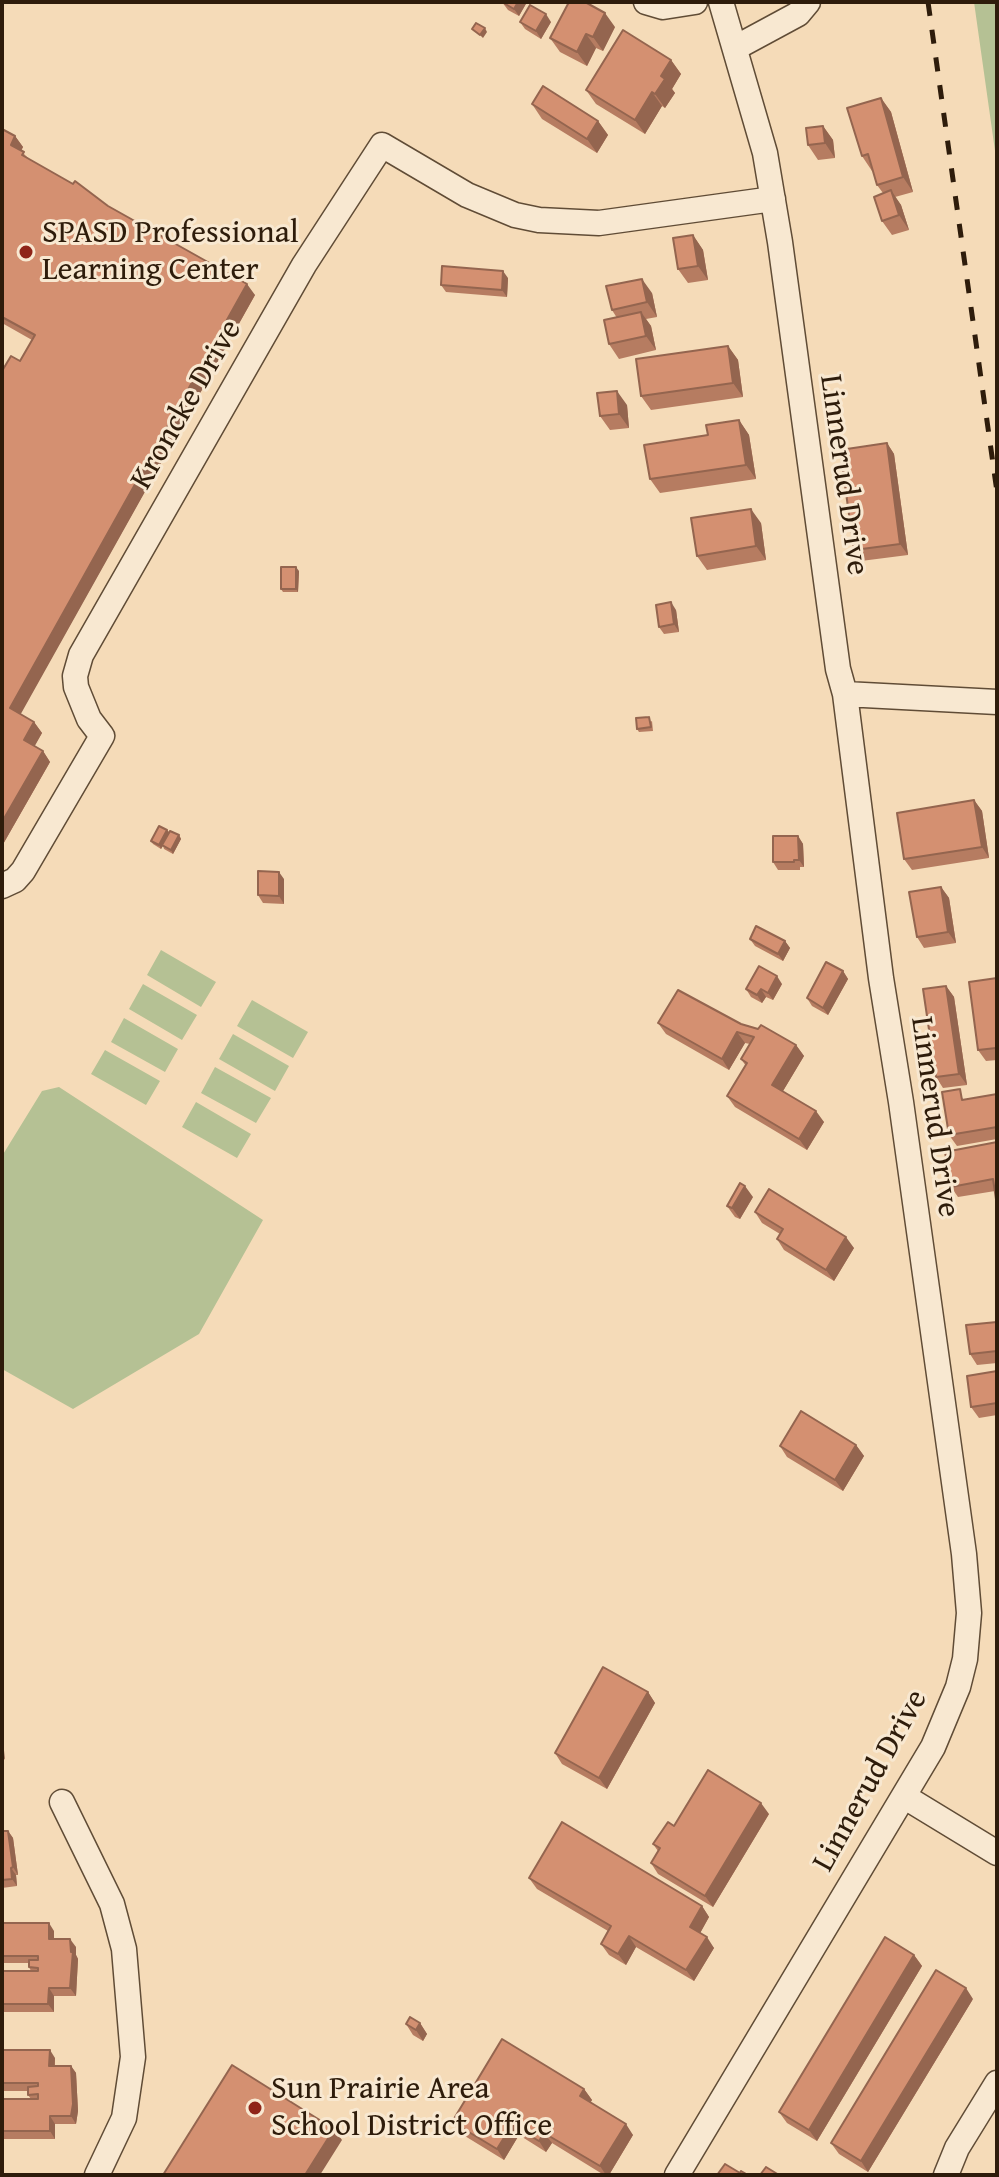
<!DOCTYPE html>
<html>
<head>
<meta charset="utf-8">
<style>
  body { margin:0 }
  #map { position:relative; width:999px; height:2177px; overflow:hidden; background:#f5dbb8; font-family:"Gentium Book Plus",serif }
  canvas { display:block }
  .frame { position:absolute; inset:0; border:4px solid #2e1c0b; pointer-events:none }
</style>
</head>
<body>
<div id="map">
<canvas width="999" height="2177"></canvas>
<div class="frame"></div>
</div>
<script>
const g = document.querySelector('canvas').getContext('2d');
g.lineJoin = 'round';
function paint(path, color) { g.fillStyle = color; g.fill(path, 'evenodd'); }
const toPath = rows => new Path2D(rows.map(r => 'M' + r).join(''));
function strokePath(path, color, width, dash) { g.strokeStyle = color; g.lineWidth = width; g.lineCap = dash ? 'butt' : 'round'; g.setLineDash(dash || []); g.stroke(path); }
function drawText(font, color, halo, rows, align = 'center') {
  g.font = font + ' "Gentium Book Plus",serif'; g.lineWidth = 6; g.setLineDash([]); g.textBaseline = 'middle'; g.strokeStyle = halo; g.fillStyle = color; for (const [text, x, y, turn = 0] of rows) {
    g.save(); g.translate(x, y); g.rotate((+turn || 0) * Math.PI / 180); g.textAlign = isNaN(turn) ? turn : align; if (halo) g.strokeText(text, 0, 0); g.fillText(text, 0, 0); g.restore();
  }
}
const green = toPath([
  [974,2,997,2,997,165],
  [161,950,216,982,201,1007,147,975],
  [143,984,197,1015,182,1040,129,1009],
  [252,1000,308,1032,293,1058,237,1026],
  [124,1018,178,1049,165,1072,111,1042],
  [233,1034,289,1066,275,1091,219,1059],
  [105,1050,160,1081,146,1105,91,1074],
  [215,1067,271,1098,256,1123,201,1093],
  [59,1087,263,1220,199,1334,73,1409,2,1369,2,1156,42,1091],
  [196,1102,251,1134,237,1158,182,1127]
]);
const minor = toPath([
  [646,2,663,7,695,2],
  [735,48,798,14,808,2],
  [845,694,997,702],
  [2,886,15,880,23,871,102,736,89,719,76,687,75,676,81,655,304,265,382,145,467,195,515,215,539,220,599,223,773,199],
  [905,1797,997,1853],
  [62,1802,112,1904,124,1949,133,2057,124,2118,97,2175],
  [677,2175,933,1747,958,1687,965,1659,969,1613,964,1554,901,1102,881,978,845,694,838,669,780,242,765,153,721,2],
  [946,2175,957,2148,997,2083]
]);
const rail = toPath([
  [928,2,997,492]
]);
const wall = toPath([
  [502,2,527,2,519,16,508,10],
  [520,22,551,22,541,39,525,29],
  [615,27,603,51,596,48,587,66,560,52,550,38],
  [671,60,681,74,672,89,675,93,665,108,662,106,645,134,596,104,586,90],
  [881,98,891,112,913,192,895,197,901,205,909,230,892,235,882,221,883,193,877,185,873,170,872,171,862,156],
  [532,104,598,121,608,135,597,153,542,119],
  [823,126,833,140,835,158,818,160,808,145],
  [2,129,15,136,23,147,21,151,29,159,255,295,20,714,34,722,42,733,34,746,43,751,50,762,2,846,20,361,32,340,2,323],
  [693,235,703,250,708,280,688,283,678,269],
  [508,278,507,297,446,292,441,285],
  [652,293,657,317,646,319,651,326,656,350,619,359,609,344,617,318,612,310],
  [728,346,738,360,743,397,651,410,641,396],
  [627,405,629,428,610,430,600,416],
  [739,420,749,435,756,479,660,493,650,479,708,435],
  [887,443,894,454,908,555,861,561,854,550],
  [761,523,766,560,707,570,697,556],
  [299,571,298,592,283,592,281,589],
  [676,610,679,632,664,634,659,627],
  [652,721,653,731,639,732,637,729],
  [974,800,982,811,989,858,912,870,904,859],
  [167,830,169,832,179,835,181,839,173,854,164,849,163,846,161,849,153,844,151,841],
  [798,836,803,844,804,867,800,867,800,870,778,870,773,862],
  [284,879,284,904,263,903,258,895],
  [941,887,949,898,956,943,924,948,917,937],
  [750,939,785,941,790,948,783,961,755,946],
  [843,971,848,979,828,1015,812,1006,807,998],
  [997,978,997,1060,986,1061,978,1050],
  [782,984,773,1000,766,997,762,1003,751,997,746,989],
  [946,986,954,997,967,1085,943,1088,936,1077],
  [658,1023,741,1024,796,1045,804,1056,783,1091,824,1122,807,1150,735,1107,727,1096,746,1066,741,1059,750,1044,745,1043,729,1070,666,1034],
  [997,1094,997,1139,957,1146,949,1135,967,1099],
  [997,1142,995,1191,958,1197,951,1187],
  [753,1197,740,1219,735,1217,727,1206],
  [755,1212,854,1248,834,1281,784,1250,777,1239,780,1234,762,1223],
  [997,1322,997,1363,977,1365,970,1354],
  [997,1371,997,1415,979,1418,971,1407],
  [856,1445,864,1456,843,1491,787,1457,780,1446],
  [648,1692,655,1703,607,1789,562,1764,555,1753],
  [769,1814,713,1907,658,1874,651,1863,658,1851,653,1844,674,1826],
  [2,1831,8,1831,13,1838,18,1875,16,1875,17,1886,2,1888],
  [529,1878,702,1906,709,1917,700,1933,714,1948,694,1981,636,1947,626,1965,609,1955,601,1944,608,1931,537,1889],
  [2,1923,54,1931,54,1939,76,1947,76,1955,78,1959,76,1996,54,1996,54,2012,2,2012,2,1971,31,1971,29,1967,29,1963,2,1963],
  [914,1955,922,1966,817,2141,787,2123,779,2112],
  [973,1999,868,2172,839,2154,831,2143],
  [420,2023,427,2034,423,2041,413,2035,406,2024],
  [2,2050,55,2058,55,2066,71,2066,76,2073,78,2111,76,2124,55,2124,55,2139,2,2139,2,2099,31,2099,28,2095,28,2091,2,2091],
  [584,2089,592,2100,590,2103,633,2135,609,2175,604,2175,552,2143,546,2152,519,2135,504,2160,460,2133,452,2122]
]);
const shadedWall = toPath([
  [518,2,527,2,519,16,514,9],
  [605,13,615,27,603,51,593,37],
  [546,14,551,22,541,39,536,31],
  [485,28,487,32,483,38,480,35],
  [586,34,596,48,587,66,577,52],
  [671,60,681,74,672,89,675,93,665,108,655,94,661,76],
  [652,92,662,106,645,134,635,120],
  [881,98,891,112,913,192,903,177],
  [598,121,608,135,597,153,587,139],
  [823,126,833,140,835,158,825,143],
  [15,136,23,147,18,156,11,145],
  [891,190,901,205,909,230,899,215],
  [693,235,703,250,708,280,698,266],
  [503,271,508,278,507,297,502,290],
  [642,279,652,293,657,317,647,302],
  [247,284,255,295,18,719,10,708],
  [641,312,651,326,656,350,646,336],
  [728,346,738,360,743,397,733,383],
  [617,391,627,405,629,428,619,414],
  [739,420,749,435,756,479,746,465],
  [887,443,894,454,908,555,900,544],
  [751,509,761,523,766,560,756,546],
  [296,567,299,571,298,592,296,589],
  [671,602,676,610,679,632,674,624],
  [34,722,42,733,32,751,24,740],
  [43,751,50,762,2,846,2,822],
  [974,800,982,811,989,858,982,847],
  [167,830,170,834,161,849,159,845],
  [179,835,181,839,173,854,171,850],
  [798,836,803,844,804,867,799,860],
  [279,872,284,879,284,904,279,896],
  [941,887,949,898,956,943,948,932],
  [785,941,790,948,783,961,778,954],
  [843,971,848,979,828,1015,823,1008],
  [777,976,782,984,773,1000,768,993],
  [946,986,954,997,967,1085,959,1074],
  [761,989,766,997,762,1003,757,995],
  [737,1032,745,1043,729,1070,722,1059],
  [796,1045,804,1056,780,1096,772,1085],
  [816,1111,824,1122,807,1150,799,1139],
  [745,1186,753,1197,740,1219,732,1208],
  [846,1237,854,1248,834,1281,826,1270],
  [856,1445,864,1456,843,1491,835,1480],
  [648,1692,655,1703,607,1789,599,1778],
  [2,1731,5,1760,2,1755],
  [761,1803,769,1814,713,1907,705,1896],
  [8,1831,13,1838,18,1875,13,1867],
  [11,1868,16,1875,17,1886,12,1879],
  [702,1906,709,1917,698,1937,690,1927],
  [49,1923,54,1931,54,1946,49,1939],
  [629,1936,636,1947,626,1965,618,1954],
  [707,1937,714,1948,694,1981,686,1970],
  [70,1939,76,1947,76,1955,78,1959,76,1996,70,1988],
  [914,1955,922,1966,817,2141,809,2130],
  [49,1988,54,1996,54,2012,48,2004],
  [966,1988,973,1999,868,2172,861,2161],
  [420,2023,427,2034,423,2041,416,2030],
  [50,2050,55,2058,54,2073,49,2066],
  [71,2066,76,2073,78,2111,76,2124,71,2116],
  [584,2089,592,2100,587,2107,580,2096],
  [50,2116,55,2124,55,2139,50,2131],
  [626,2124,633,2135,609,2175,606,2175,600,2166],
  [512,2125,519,2135,504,2160,497,2149],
  [334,2129,342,2140,320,2175,305,2175],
  [544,2133,552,2143,546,2152,539,2141]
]);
const building = toPath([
  [502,2,518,2,514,9,502,2],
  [569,2,585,2,605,13,593,37,586,34,577,52,550,38,569,2],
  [530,5,546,14,536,31,520,22,530,5],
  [476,23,485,28,480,35,472,29,476,23],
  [623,30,671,60,661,76,665,79,655,94,652,92,635,120,586,90,623,30],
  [543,86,598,121,587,139,532,104,543,86],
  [881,98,903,177,877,185,868,154,862,156,847,108,881,98],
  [823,126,825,143,808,145,806,128,823,126],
  [2,129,15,136,11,145,24,152,22,155,73,184,75,181,108,206,247,284,10,708,34,722,24,740,43,751,2,822,2,371,11,356,20,361,35,335,2,317,2,129],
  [891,190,899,215,882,221,874,197,891,190],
  [693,235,698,266,678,269,673,238,693,235],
  [442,266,503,271,502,290,441,285,442,266],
  [642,279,647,302,612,310,606,286,642,279],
  [641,312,646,336,609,344,604,320,641,312],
  [728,346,733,383,641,396,636,359,728,346],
  [617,391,619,414,600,416,597,393,617,391],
  [739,420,746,465,650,479,644,445,708,435,706,425,739,420],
  [887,443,900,544,854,550,840,450,887,443],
  [751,509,756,546,697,556,691,518,751,509],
  [281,567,296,567,296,589,281,589,281,567],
  [671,602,674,624,659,627,656,605,671,602],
  [649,717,651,727,637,729,636,718,649,717],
  [974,800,982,847,904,859,897,813,974,800],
  [159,826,167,830,159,845,151,841,159,826],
  [170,831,179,835,171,850,162,845,170,831],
  [773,836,798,836,799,860,794,860,794,862,773,862,773,836],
  [258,871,279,872,279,896,258,895,258,871],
  [941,887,948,932,917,937,909,892,941,887],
  [756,926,785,941,778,954,750,939,756,926],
  [826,962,843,971,823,1008,807,998,826,962],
  [759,966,777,976,768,993,761,989,757,995,746,989,759,966],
  [997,978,997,1052,996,1048,978,1050,969,982,997,978],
  [946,986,959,1074,936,1077,923,989,946,986],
  [678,990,741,1024,758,1029,761,1025,796,1045,772,1085,816,1111,799,1139,727,1096,747,1063,741,1059,754,1037,737,1032,722,1059,658,1023,678,990],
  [960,1089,962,1100,997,1094,997,1127,949,1135,942,1092,960,1089],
  [997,1142,997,1206,993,1179,951,1187,945,1152,997,1142],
  [740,1183,745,1186,732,1208,727,1206,740,1183],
  [769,1189,846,1237,826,1270,777,1239,783,1229,755,1212,769,1189],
  [997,1322,997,1351,970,1354,966,1325,997,1322],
  [997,1371,997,1403,971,1407,967,1376,997,1371],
  [801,1411,856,1445,835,1480,780,1446,801,1411],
  [603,1667,648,1692,599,1778,555,1753,603,1667],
  [708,1770,761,1803,705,1896,651,1863,660,1848,653,1844,668,1822,674,1826,708,1770],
  [562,1822,702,1906,690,1927,707,1937,686,1970,629,1936,618,1954,601,1944,611,1926,529,1878,562,1822],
  [2,1831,8,1831,13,1867,11,1868,12,1879,2,1880,2,1831],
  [2,1923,49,1923,49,1939,70,1939,71,1952,73,1951,70,1988,49,1988,48,2004,2,2004,2,1971,38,1971,38,1968,29,1967,29,1960,38,1960,38,1956,2,1956,2,1923],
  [885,1937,914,1955,809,2130,779,2112,885,1937],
  [936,1970,966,1988,861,2161,831,2143,936,1970],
  [410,2017,420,2023,416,2030,406,2024,410,2017],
  [502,2039,584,2089,580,2096,626,2124,600,2166,544,2133,539,2141,512,2125,497,2149,452,2122,502,2039],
  [2,2050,50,2050,49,2066,71,2066,73,2104,71,2116,50,2116,50,2131,2,2131,2,2099,38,2099,38,2094,28,2095,28,2087,38,2086,38,2083,2,2083,2,2050],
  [232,2065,334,2129,305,2175,163,2175,232,2065],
  [725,2164,740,2173,741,2171,748,2175,717,2175,725,2164],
  [766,2167,779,2175,760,2175,766,2167]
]);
const markers = [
  [26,252,8,"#8f2418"],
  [255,2108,8,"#8f2418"]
];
const poiNames = [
  ["SPASD Professional",42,234],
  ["Learning Center",42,271],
  ["Sun Prairie Area",271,2090],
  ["School District Office",271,2127]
];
const streetNames = [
  ["Kroncke Drive",187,405,-60],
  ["Linnerud Drive",843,475,82],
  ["Linnerud Drive",934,1117,82],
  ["Linnerud Drive",871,1781,-61]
];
paint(green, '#b5c194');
strokePath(minor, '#604c36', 27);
strokePath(minor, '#f8e8d1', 24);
strokePath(rail, '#2e1c0b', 5, [14, 14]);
paint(wall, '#b67c61');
paint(shadedWall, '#94654f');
paint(building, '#d49071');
strokePath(building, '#94654f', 2);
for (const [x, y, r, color] of markers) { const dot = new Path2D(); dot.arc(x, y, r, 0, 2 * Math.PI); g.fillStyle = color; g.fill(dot); strokePath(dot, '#f8e8d1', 3); }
drawText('32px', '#2e1c0b', '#f8e8d1', poiNames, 'left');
drawText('32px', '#2e1c0b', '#f8e8d1', streetNames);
</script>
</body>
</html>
